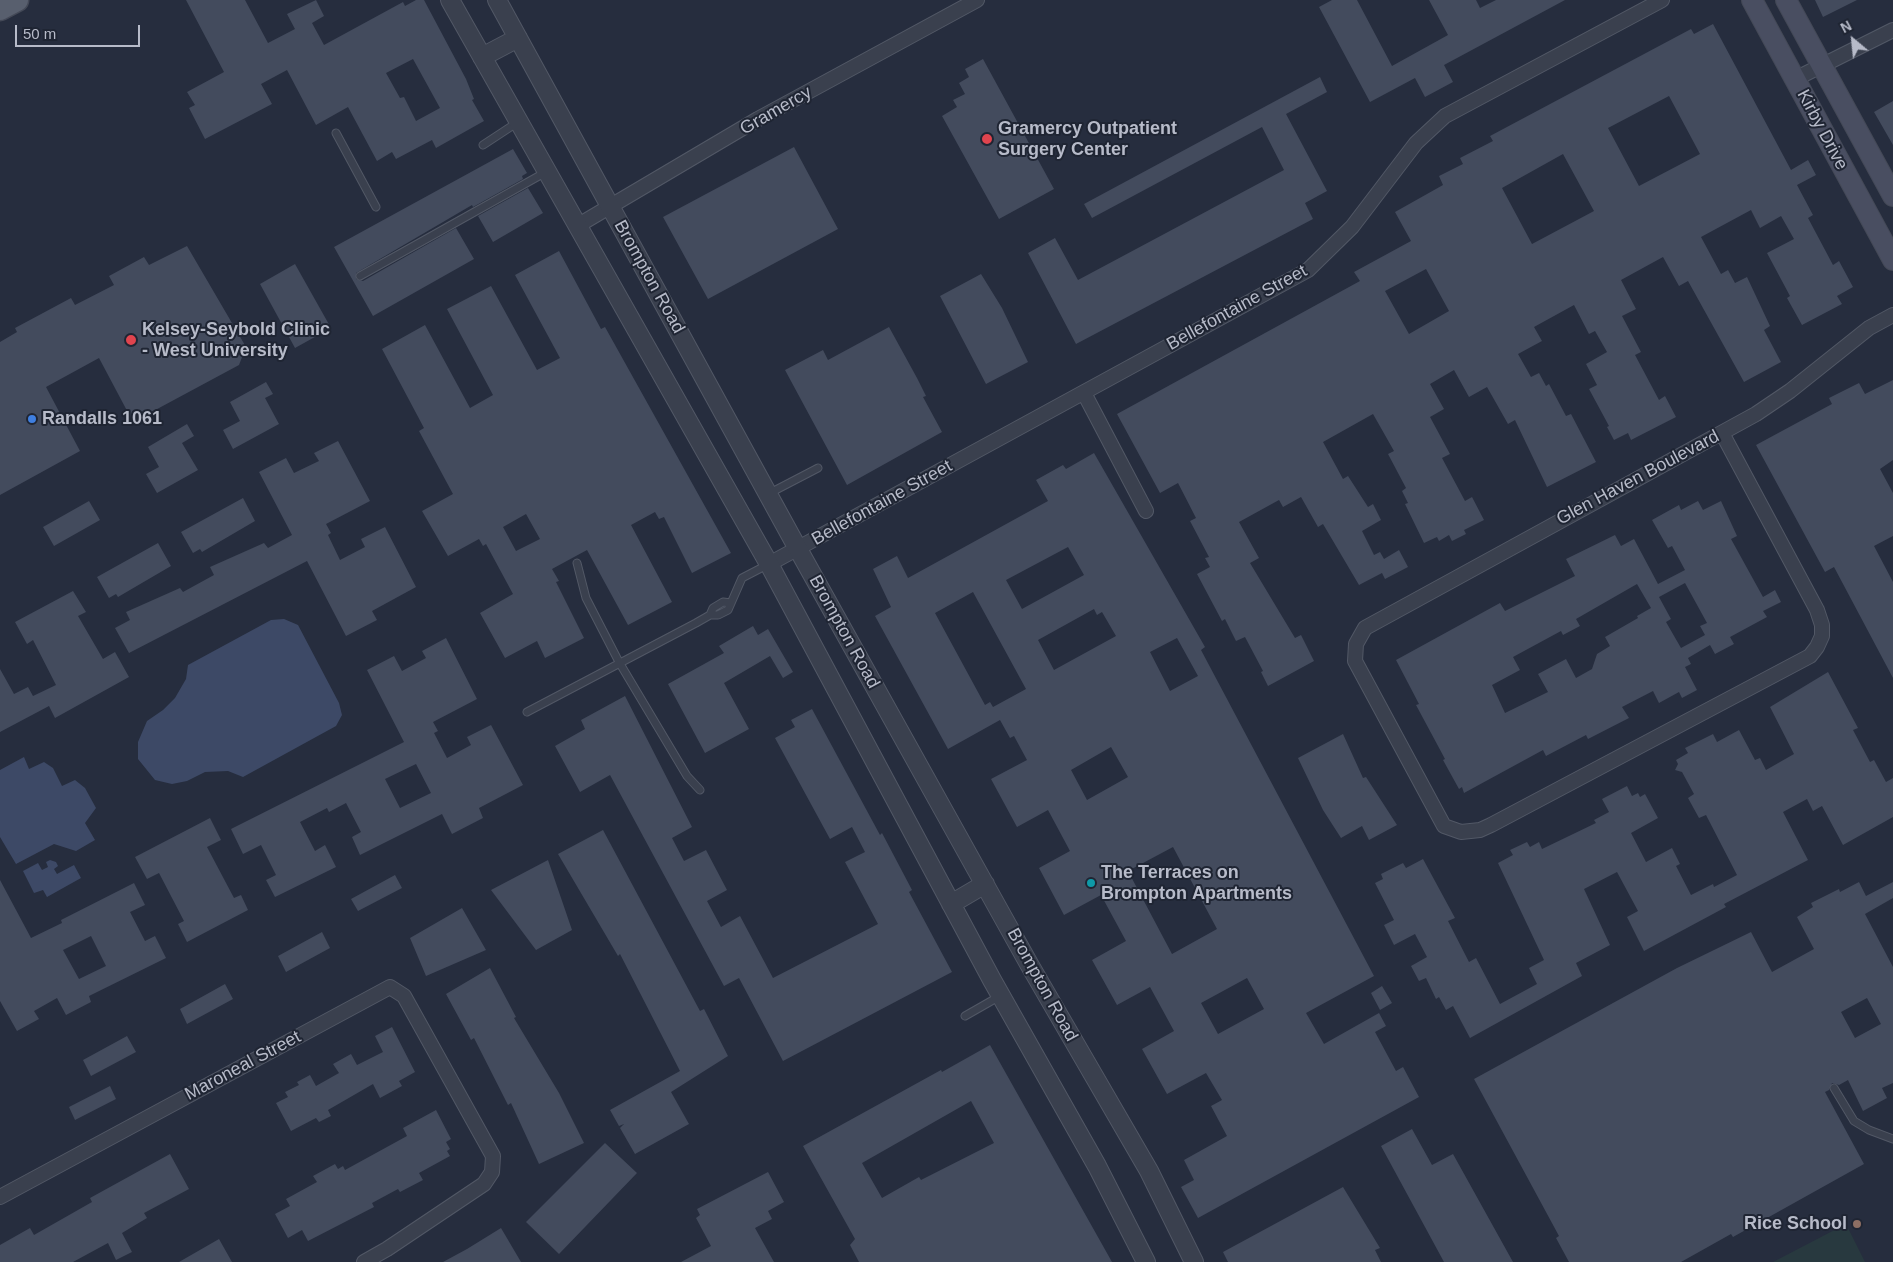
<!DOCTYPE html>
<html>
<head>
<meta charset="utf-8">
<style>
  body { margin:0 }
  #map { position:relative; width:1893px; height:1262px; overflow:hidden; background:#262d3e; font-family:Arial,sans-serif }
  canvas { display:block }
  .north { position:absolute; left:1828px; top:15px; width:50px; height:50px; -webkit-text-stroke:4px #1f2533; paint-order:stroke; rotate:332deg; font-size:14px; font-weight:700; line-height:20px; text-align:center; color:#b7bbc9 }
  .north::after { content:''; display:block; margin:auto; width:18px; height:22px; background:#b7bbc9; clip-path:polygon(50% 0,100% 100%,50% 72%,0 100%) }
  .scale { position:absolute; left:15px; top:25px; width:125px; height:22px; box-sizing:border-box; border:2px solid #b7bbc9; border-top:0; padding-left:6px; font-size:15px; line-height:18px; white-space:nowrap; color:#b7bbc9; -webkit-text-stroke:4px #1f2533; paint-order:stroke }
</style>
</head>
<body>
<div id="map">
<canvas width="1893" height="1262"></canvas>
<div class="north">N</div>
<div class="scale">50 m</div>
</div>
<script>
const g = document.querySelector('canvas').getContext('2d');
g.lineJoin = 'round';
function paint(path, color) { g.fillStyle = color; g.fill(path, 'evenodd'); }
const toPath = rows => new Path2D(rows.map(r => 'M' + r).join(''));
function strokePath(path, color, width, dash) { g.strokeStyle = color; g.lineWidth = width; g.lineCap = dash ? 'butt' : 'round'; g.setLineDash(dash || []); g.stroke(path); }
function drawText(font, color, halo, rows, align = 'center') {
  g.font = font + ' Arial,sans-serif'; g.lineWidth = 4; g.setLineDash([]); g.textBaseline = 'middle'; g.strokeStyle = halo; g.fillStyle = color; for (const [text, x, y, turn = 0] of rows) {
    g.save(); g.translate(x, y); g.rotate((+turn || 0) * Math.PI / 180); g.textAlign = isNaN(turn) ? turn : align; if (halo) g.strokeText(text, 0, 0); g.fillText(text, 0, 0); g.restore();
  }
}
const green = toPath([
  [1846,1224,1865,1262,1773,1262]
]);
const water = toPath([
  [284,619,298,625,339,703,342,715,336,726,243,777,228,771,205,772,187,781,172,784,155,780,138,759,138,742,147,721,163,710,175,698,186,679,188,665,271,620],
  [24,757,29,769,44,762,53,768,62,786,75,780,85,788,96,808,85,823,95,840,76,851,54,844,16,864,0,837,0,770],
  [50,860,56,862,58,866,54,869,57,874,74,865,81,878,47,897,43,890,34,893,23,871,38,863,42,870,48,867,46,862]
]);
const building = toPath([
  [186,0,245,0,268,43,295,29,287,14,316,0,324,16,312,23,324,45,403,2,405,6,416,0,424,0,466,79,474,99,472,100,484,121,436,148,432,140,396,159,392,152,377,161,348,107,316,125,287,70,261,84,272,104,205,139,189,108,195,105,187,92,224,72],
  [413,59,440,108,416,121,404,97,400,98,386,73],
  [1332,0,1357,0,1392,66,1448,35,1429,0,1476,0,1480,8,1496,0,1565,0,1444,65,1453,82,1425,97,1415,78,1370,102,1319,7],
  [1815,0,1857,0,1823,17],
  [1713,24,1791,170,1808,160,1816,175,1797,185,1813,215,1808,218,1833,265,1839,261,1853,287,1837,296,1842,304,1802,325,1787,298,1790,296,1767,253,1794,239,1781,216,1760,228,1751,210,1701,237,1721,274,1728,270,1735,283,1747,277,1770,326,1764,330,1781,362,1744,382,1688,281,1679,286,1663,257,1621,280,1636,309,1622,316,1641,352,1635,355,1659,400,1665,396,1676,417,1631,440,1628,433,1614,440,1607,427,1609,426,1589,389,1597,385,1586,364,1607,352,1595,331,1589,334,1574,305,1534,327,1542,341,1518,354,1531,377,1539,373,1546,386,1549,384,1566,416,1571,414,1596,462,1547,487,1515,420,1508,424,1487,387,1469,397,1454,370,1430,384,1444,409,1430,417,1450,454,1442,458,1465,501,1472,497,1484,520,1464,530,1466,534,1452,541,1449,535,1439,541,1437,537,1424,543,1405,504,1408,503,1402,491,1406,488,1388,454,1394,451,1373,414,1323,442,1343,479,1348,476,1368,507,1373,504,1381,520,1362,531,1374,555,1380,552,1384,559,1399,550,1408,567,1385,579,1382,573,1359,585,1323,524,1318,527,1301,497,1283,507,1279,500,1239,522,1259,558,1250,563,1295,638,1301,635,1314,661,1268,686,1261,672,1263,671,1245,637,1236,641,1225,619,1222,621,1197,574,1210,567,1205,558,1209,557,1190,521,1196,518,1178,483,1160,493,1117,414,1360,281,1354,272,1411,241,1395,212,1443,185,1439,176,1463,164,1460,158,1493,141,1490,136,1691,29,1694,34],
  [1669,96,1700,154,1639,186,1608,128],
  [1563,154,1594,211,1532,244,1502,188],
  [1426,269,1449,311,1409,334,1385,291],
  [983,59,1054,189,999,219,942,116,957,107,953,100,965,94,959,83,969,77,965,69],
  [1320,77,1327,92,1286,114,1327,191,1305,203,1313,219,1076,344,1028,253,1055,238,1078,280,1284,170,1262,127,1092,218,1084,204],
  [1893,101,1893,145,1874,112],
  [794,147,838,229,708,299,663,217],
  [513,149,527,173,522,176,523,179,473,207,472,205,356,273,356,279,363,281,456,228,474,259,373,316,334,247],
  [528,188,543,213,493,242,478,216],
  [187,246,246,347,239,365,133,422,99,358,46,387,80,451,0,495,0,342,17,332,15,328,71,298,75,305,114,285,109,276,144,257,149,265],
  [559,251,601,329,605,327,731,553,692,573,664,517,659,519,655,512,631,525,672,602,628,625,587,550,552,569,559,581,556,582,584,638,545,658,537,641,505,658,480,613,513,594,486,544,483,546,479,539,448,556,422,511,453,494,419,431,424,428,382,349,425,325,470,408,493,395,447,309,491,286,537,370,560,358,515,275],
  [526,514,540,539,516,551,503,527],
  [295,264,331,328,295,348,260,284],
  [981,274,1002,308,1028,362,986,384,940,296],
  [889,327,917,378,926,396,923,397,942,432,847,485,785,370,823,350,828,360],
  [1893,380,1893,460,1880,469,1893,493,1893,536,1874,546,1893,582,1893,678,1834,567,1825,572,1756,445,1832,404,1829,398,1859,383,1865,394],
  [266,382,273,394,265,398,279,424,233,449,223,430,240,421,230,402],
  [187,424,194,436,182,443,198,470,157,493,146,474,159,467,148,447],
  [338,441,370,501,326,524,331,533,328,535,340,560,365,547,361,539,385,527,416,587,372,611,377,620,346,636,307,561,129,653,115,628,130,620,126,612,180,588,183,592,214,575,210,567,264,543,268,548,292,535,259,472,286,458,294,473,319,461,314,453],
  [1094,453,1205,647,1201,650,1374,976,1306,1013,1324,1044,1379,1013,1386,1026,1375,1032,1396,1071,1403,1067,1419,1097,1198,1218,1181,1187,1194,1180,1184,1160,1227,1136,1211,1106,1222,1100,1206,1073,1167,1094,1142,1049,1174,1031,1150,987,1117,1005,1092,960,1126,941,1101,895,1064,915,1039,868,1070,851,1048,810,1017,827,991,779,1027,760,1014,736,1010,738,1000,720,948,749,875,616,891,607,873,569,897,556,908,578,1048,501,1036,480,1063,465,1066,469],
  [1068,547,1084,575,1022,609,1006,580],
  [973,592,1026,689,993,707,990,702,985,705,935,613],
  [1094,609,1097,615,1102,612,1116,636,1054,670,1038,640],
  [1177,638,1198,676,1170,691,1150,652],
  [1111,747,1128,777,1087,800,1071,770],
  [1173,847,1217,929,1172,954,1128,871],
  [1247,978,1264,1009,1218,1034,1201,1003],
  [243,498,255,521,202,552,200,549,193,553,181,532],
  [89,501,100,520,54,546,43,527],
  [1698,501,1703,510,1721,501,1737,536,1731,539,1763,597,1775,590,1781,602,1763,611,1767,617,1730,637,1734,644,1715,654,1710,645,1688,658,1691,664,1685,667,1697,690,1682,698,1679,692,1659,703,1653,691,1622,707,1629,718,1588,739,1586,735,1546,756,1543,750,1464,793,1462,787,1459,789,1443,760,1445,759,1416,705,1419,704,1396,660,1500,603,1505,611,1575,576,1566,559,1615,535,1621,546,1634,539,1658,584,1685,570,1672,546,1668,548,1652,520,1679,505,1681,510],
  [1685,583,1707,623,1700,626,1705,635,1681,648,1666,622,1671,619,1659,597],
  [1637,584,1651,608,1637,616,1638,618,1605,637,1610,646,1597,654,1592,669,1576,678,1566,659,1538,674,1548,692,1505,713,1492,685,1520,670,1513,657,1561,631,1563,635,1580,626,1576,619],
  [158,543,171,566,118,597,116,594,109,598,97,577],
  [73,591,86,612,78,616,103,659,115,652,129,677,55,718,49,706,0,732,0,669,14,694,28,687,33,696,56,685,33,640,27,644,15,622],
  [753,626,758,635,768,629,793,672,783,678,770,656,724,683,749,729,705,753,668,684,724,653,719,646],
  [446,638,477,699,433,722,438,731,434,733,447,758,471,745,467,737,491,725,523,785,479,808,483,818,452,834,442,814,360,855,352,837,361,832,346,803,329,812,327,808,300,822,315,851,325,845,336,867,275,897,266,880,276,875,261,845,243,854,231,829,404,742,367,670,394,656,402,671,426,658,422,651],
  [416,764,431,793,400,808,385,779],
  [1828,672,1858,728,1853,730,1870,762,1874,760,1886,782,1893,778,1893,817,1843,845,1822,806,1813,811,1807,799,1783,812,1808,860,1724,904,1726,907,1644,951,1627,917,1638,911,1617,872,1584,889,1610,945,1576,963,1582,976,1470,1038,1453,1006,1446,1010,1439,997,1436,999,1426,978,1419,981,1411,966,1427,957,1415,934,1394,945,1384,925,1394,920,1375,883,1383,879,1381,874,1403,863,1406,868,1423,859,1455,918,1448,921,1469,962,1476,958,1500,1004,1537,984,1529,968,1544,960,1498,863,1513,855,1510,850,1527,842,1530,847,1539,842,1542,849,1596,823,1594,820,1609,812,1602,799,1627,786,1632,796,1638,793,1640,797,1645,794,1658,818,1631,833,1646,862,1672,848,1680,864,1676,866,1691,895,1713,884,1714,887,1737,875,1706,815,1699,818,1688,798,1694,794,1682,772,1675,770,1678,764,1676,760,1688,753,1685,748,1713,734,1717,742,1739,730,1755,760,1760,758,1766,770,1794,754,1770,707],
  [625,696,692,827,672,838,684,861,706,850,727,890,707,901,721,927,740,916,773,978,878,924,845,862,865,852,852,827,830,839,775,738,795,727,791,720,812,709,880,835,882,833,912,890,909,892,952,972,783,1061,739,978,724,986,610,775,580,792,555,746,585,729,581,720],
  [1343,734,1363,778,1366,777,1397,825,1369,840,1362,826,1341,838,1323,810,1298,758],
  [210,818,221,840,207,847,234,898,241,895,248,910,187,942,178,924,184,921,159,873,147,879,135,857],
  [603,830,700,1011,704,1009,728,1056,671,1092,689,1124,635,1154,620,1128,624,1124,619,1126,610,1110,680,1071,620,954,618,956,558,854],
  [548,860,572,930,536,950,491,890],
  [395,875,402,888,358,911,351,899],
  [0,880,31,938,62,923,61,920,134,883,145,905,130,912,145,941,155,936,166,958,89,996,91,1002,66,1015,57,998,34,1011,39,1019,17,1031,0,1001],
  [91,936,106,966,79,979,63,950],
  [1859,882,1866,896,1893,882,1893,898,1865,914,1893,967,1893,1083,1882,1088,1887,1098,1863,1111,1848,1080,1839,1085,1832,1083,1829,1090,1825,1092,1864,1164,1733,1237,1731,1234,1681,1262,1569,1262,1556,1238,1559,1236,1474,1079,1677,968,1751,932,1772,972,1814,949,1797,917,1813,907,1811,903,1839,889,1840,892],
  [1867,998,1881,1024,1855,1038,1841,1012],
  [462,908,486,950,426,976,410,938],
  [322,932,330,948,286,972,278,956],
  [490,968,516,1017,514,1018,559,1093,584,1143,539,1164,511,1103,508,1105,474,1038,471,1040,446,994],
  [225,984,233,999,187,1024,180,1009],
  [1382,986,1392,1003,1380,1010,1371,993],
  [392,1027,415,1072,399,1081,402,1086,380,1098,373,1084,328,1110,331,1116,319,1122,316,1118,291,1131,276,1103,288,1097,285,1092,299,1085,297,1082,310,1075,316,1086,339,1073,333,1064,351,1054,357,1065,383,1052,375,1036],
  [127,1036,136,1052,91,1076,83,1060],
  [990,1045,1112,1262,859,1262,850,1245,855,1239,803,1146,941,1070,942,1072],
  [971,1101,994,1143,921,1180,919,1177,882,1198,862,1163],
  [110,1086,116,1099,75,1120,69,1107],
  [436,1110,451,1139,446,1142,450,1149,447,1151,450,1156,419,1173,423,1180,400,1192,398,1189,372,1203,374,1207,308,1241,302,1230,288,1238,275,1214,290,1206,286,1199,317,1182,313,1176,335,1164,338,1169,343,1166,345,1170,407,1136,403,1128],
  [1412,1129,1432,1165,1453,1154,1513,1262,1444,1262,1381,1146],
  [605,1143,637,1173,559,1254,526,1222],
  [170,1154,189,1189,144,1213,147,1218,122,1233,132,1252,116,1260,108,1243,73,1262,0,1262,0,1245,30,1228,34,1235,92,1202,90,1198],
  [768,1172,784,1202,768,1211,772,1219,755,1228,774,1262,681,1262,711,1246,696,1218,700,1215,697,1209],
  [1343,1187,1380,1248,1375,1250,1381,1262,1228,1262,1223,1252],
  [501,1228,521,1262,443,1262,467,1249],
  [219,1239,232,1262,179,1262]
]);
const service = toPath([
  [336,133,376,207],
  [483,145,518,122],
  [360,276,546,172],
  [768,494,818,468],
  [577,563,586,598,619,662,687,776,700,790],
  [710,615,718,615,728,610,742,578,769,564],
  [527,712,696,623,710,615,713,608,723,602,731,603],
  [965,1016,1000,996],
  [1834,1088,1854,1121,1869,1130,1893,1139]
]);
const minor = toPath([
  [1795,79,1893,30],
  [577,226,758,119,977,0],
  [1084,393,1146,511],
  [1722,433,1817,610,1822,625,1822,636,1817,647,1810,656,1491,825,1480,830,1461,832,1444,826,1355,661,1356,644,1365,628,1756,414,1790,391,1869,328,1893,315],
  [769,564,1308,270,1352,227,1416,143,1445,116,1662,0],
  [0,1197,390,987,404,996,493,1156,492,1172,484,1184,387,1249,364,1262]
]);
const tertiary = toPath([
  [450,0,769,564,992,980,1097,1166,1146,1262],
  [497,0,798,549,1029,964,1149,1171,1194,1262],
  [482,57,518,38],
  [951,904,985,884]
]);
const secondary = toPath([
  [1752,0,1893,260],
  [1786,0,1893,196]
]);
const primary = toPath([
  [0,9,17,0]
]);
const markers = [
  [987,139,6,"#e0444e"],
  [131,340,6,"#e0444e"],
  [32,419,5,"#3f7fe0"],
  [1091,883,5,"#0f9aa8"],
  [1857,1224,5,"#8d6e63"]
];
const streetNames = [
  ["Gramercy",776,111,-30],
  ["Kirby Drive",1822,130,62],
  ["Brompton Road",649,277,61],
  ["Bellefontaine Street",1237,308,-29],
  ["Glen Haven Boulevard",1638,478,-28],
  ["Bellefontaine Street",882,503,-29],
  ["Brompton Road",844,632,61],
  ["Brompton Road",1042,985,61],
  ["Maroneal Street",243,1066,-28]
];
const poiNames = [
  ["Gramercy Outpatient",998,129],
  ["Surgery Center",998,150],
  ["Kelsey-Seybold Clinic",142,330],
  ["- West University",142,351],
  ["Randalls 1061",42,419],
  ["The Terraces on",1101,873],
  ["Brompton Apartments",1101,894],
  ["Rice School",1847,1224,"right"]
];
paint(green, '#28393f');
paint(water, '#3d4966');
paint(building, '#434b5d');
strokePath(service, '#525866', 9);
strokePath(minor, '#525866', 16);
strokePath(tertiary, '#525866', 20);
strokePath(secondary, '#444957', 22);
strokePath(primary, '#444957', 25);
strokePath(service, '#3a404e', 7);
strokePath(minor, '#3a404e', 14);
strokePath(tertiary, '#3a404e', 18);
strokePath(secondary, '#494e61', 20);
strokePath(primary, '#585f6e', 22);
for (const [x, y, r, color] of markers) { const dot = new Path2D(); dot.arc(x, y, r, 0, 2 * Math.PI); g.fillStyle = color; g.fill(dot); strokePath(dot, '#1f2533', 2); }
drawText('18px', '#b7bbc9', '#1f2533', streetNames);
drawText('bold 18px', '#b7bbc9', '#1f2533', poiNames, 'left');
</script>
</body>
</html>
